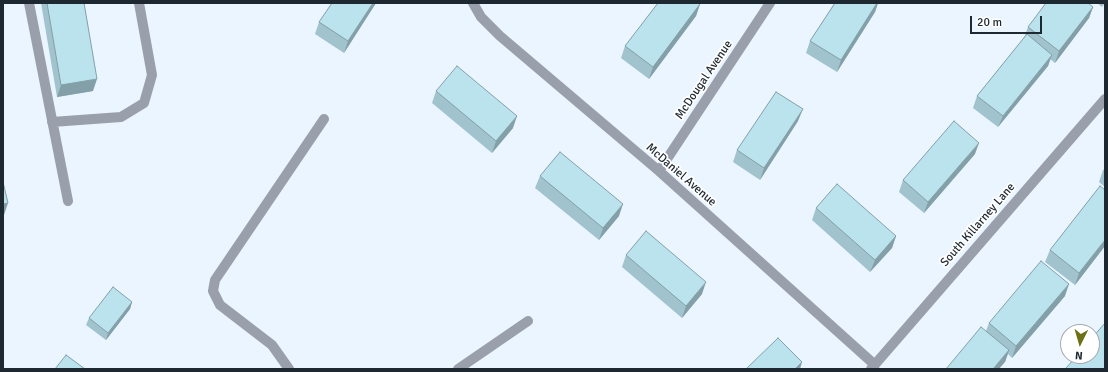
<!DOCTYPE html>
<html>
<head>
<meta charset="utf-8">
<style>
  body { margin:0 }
  #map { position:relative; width:1108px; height:372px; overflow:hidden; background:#eaf5ff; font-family:Signika,sans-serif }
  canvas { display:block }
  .frame { position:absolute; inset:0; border:4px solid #1d2830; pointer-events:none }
  .north { position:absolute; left:1060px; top:324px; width:40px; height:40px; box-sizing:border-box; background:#fff; border:1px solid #a5a9ac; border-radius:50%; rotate:185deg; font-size:11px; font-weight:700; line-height:16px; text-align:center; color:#1d2830 }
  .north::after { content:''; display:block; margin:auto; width:14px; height:18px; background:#6d7116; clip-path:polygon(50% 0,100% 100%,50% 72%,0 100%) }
  .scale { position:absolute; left:970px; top:16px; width:72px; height:18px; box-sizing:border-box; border:2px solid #1d2830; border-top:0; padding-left:5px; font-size:12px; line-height:14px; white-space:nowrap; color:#1d2830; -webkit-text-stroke:3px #fff; paint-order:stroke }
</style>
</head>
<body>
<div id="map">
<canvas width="1108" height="372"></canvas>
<div class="frame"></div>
<div class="north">N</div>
<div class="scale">20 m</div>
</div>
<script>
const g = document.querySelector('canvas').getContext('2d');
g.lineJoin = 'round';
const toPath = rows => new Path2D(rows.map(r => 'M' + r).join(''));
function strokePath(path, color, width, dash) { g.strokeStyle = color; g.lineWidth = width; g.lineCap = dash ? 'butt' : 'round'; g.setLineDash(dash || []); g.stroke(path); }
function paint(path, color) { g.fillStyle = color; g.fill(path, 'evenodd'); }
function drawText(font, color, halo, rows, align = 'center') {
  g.font = font + ' Signika,sans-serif'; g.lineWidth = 3.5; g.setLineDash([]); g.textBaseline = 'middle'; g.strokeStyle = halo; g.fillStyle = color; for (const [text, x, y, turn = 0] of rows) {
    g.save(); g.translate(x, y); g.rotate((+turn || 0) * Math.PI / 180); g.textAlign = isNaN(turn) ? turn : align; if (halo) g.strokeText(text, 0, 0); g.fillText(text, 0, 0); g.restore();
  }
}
const minor = toPath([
  [29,3,68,201],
  [473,3,481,17,500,36,659,171,875,365],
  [52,122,121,117,144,103,152,75,139,3],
  [659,171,770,3],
  [289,369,272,345,220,305,213,291,215,280,324,119],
  [458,369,528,321],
  [871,369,1105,99]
]);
const wall = toPath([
  [41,3,84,3,93,91,57,97],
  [376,3,344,53,315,34,319,22],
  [835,3,878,3,875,12,837,72,806,53,810,41],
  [1097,3,1105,3,1102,7],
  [700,4,696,16,649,79,621,58,625,46],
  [1093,7,1089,18,1055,63,1050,59,1048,66,998,127,973,108,977,96,1024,38,1028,27],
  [436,91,513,128,492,153,432,103],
  [798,121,760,180,733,162,737,150],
  [975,154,924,213,899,192,903,180],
  [1105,169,1105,187,1099,182,1103,170],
  [540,176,619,216,599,240,535,188],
  [816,208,896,236,892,248,870,272,812,220],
  [1105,246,1075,285,1045,262,1050,250],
  [626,255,702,294,682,318,622,267],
  [1065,296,1012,358,1008,354,1005,362,986,331,989,323],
  [132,302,130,309,106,340,86,325,89,318]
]);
const shadedWall = toPath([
  [373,3,376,3,344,53,348,41],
  [877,3,878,3,875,12,837,72,841,60],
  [700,4,696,16,649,79,653,67],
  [1093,7,1089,18,1055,63,1059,51],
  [1052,55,1048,66,998,127,1003,116],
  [97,79,93,91,57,97,61,85],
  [803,109,798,121,760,180,764,168],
  [517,116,513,128,492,153,496,141],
  [979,143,975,154,924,213,928,202],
  [8,203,4,215,3,215,3,204],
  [623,204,619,216,599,240,603,228],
  [896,236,892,248,870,272,875,260],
  [1105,240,1105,246,1075,285,1079,273],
  [706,282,702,294,682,318,686,306],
  [1069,284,1065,296,1012,358,1016,346],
  [132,302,130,309,106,340,108,333],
  [1009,350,1005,362,999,369,993,369],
  [802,362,800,369,795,369]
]);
const building = toPath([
  [47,3,84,3,97,79,61,85,47,3],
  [332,3,373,3,348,41,319,22,332,3],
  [658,3,698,3,700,4,653,67,625,46,658,3],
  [835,3,877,3,841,60,810,41,835,3],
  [1046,3,1088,3,1093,7,1059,51,1028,27,1046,3],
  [1027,34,1052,55,1003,116,977,96,1027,34],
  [457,66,517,116,496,141,436,91,457,66],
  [776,92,803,109,764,168,737,150,776,92],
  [954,121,979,143,928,202,903,180,954,121],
  [560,152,623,204,603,228,540,176,560,152],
  [3,182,8,203,3,204,3,182],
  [837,184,896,236,875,260,816,208,837,184],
  [1100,186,1105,190,1105,240,1079,273,1050,250,1100,186],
  [646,231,706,282,686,306,626,255,646,231],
  [1041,261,1069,284,1016,346,989,323,1041,261],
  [113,287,132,302,108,333,89,318,113,287],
  [1105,323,1105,369,1065,369,1077,356,1092,356,1092,338,1105,323],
  [981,327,1009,350,993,369,946,369,981,327],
  [778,338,802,362,795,369,746,369,778,338],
  [66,355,85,369,55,369,66,355]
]);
const streetNames = [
  ["McDougal Avenue",704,80,-56],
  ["McDaniel Avenue",681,175,41],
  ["South Killarney Lane",978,225,-49]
];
strokePath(minor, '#9a9fac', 10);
paint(wall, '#a1c3cd');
paint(shadedWall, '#839fa7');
paint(building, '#bbe3ee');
strokePath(building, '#839fa7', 1);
drawText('12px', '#1d2830', '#fff', streetNames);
</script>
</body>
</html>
